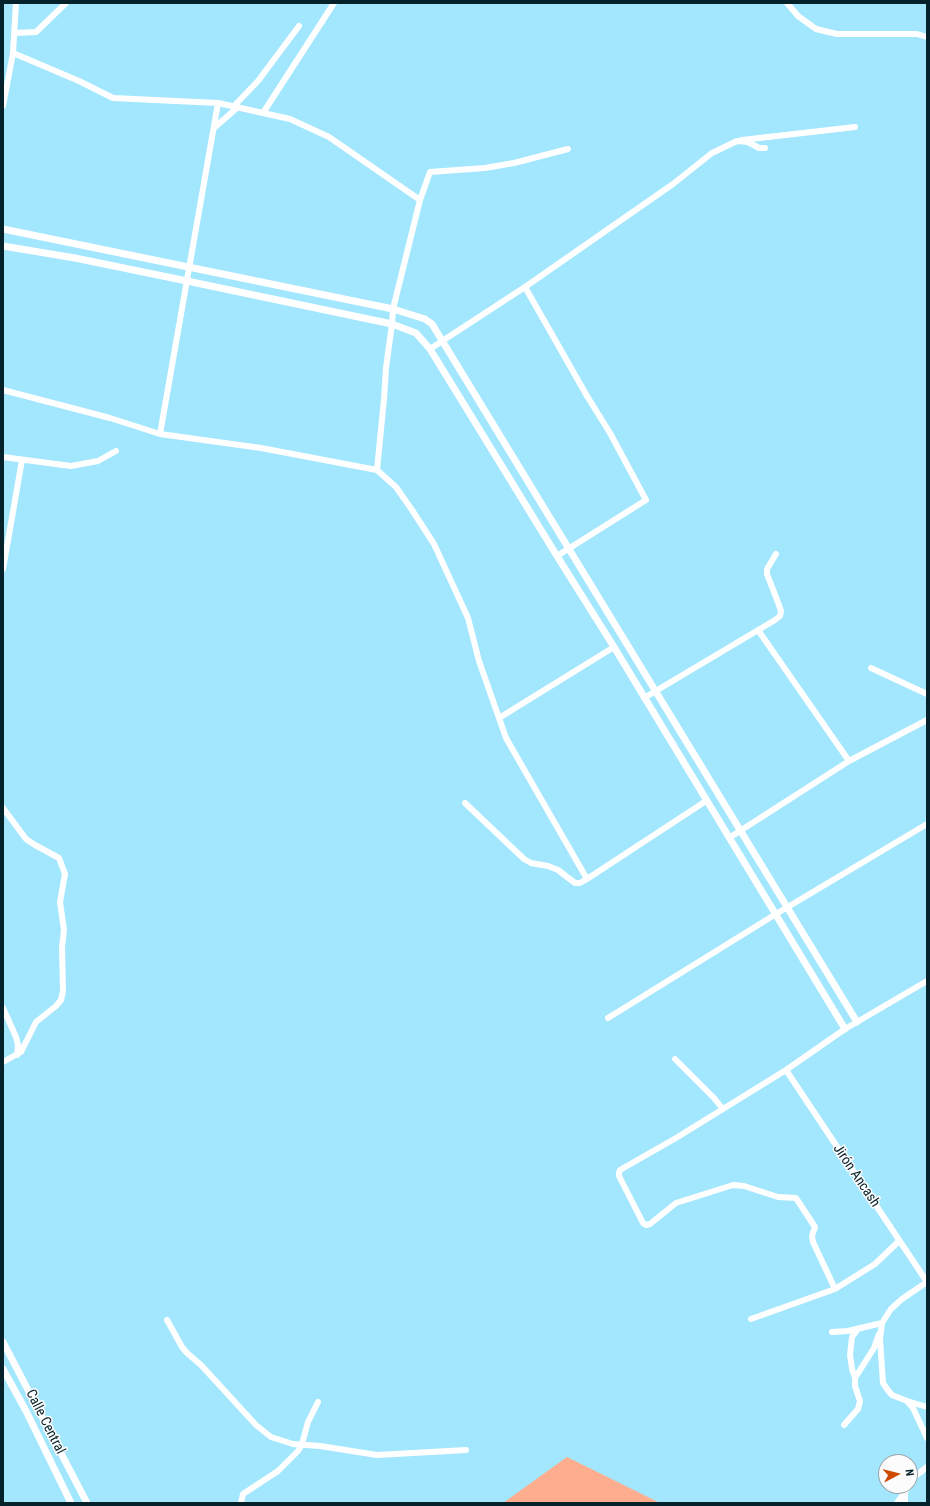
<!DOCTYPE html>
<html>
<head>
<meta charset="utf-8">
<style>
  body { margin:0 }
  #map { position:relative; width:930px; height:1506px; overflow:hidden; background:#a3e7fe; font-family:"Roboto Condensed",sans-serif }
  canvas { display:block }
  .frame { position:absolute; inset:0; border:4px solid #05212a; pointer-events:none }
  .north { position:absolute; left:878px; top:1454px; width:40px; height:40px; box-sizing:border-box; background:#fcfcfc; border:1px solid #99a4a8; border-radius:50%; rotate:83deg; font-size:11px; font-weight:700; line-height:16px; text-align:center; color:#05212a }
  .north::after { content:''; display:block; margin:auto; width:14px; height:18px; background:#ce4a00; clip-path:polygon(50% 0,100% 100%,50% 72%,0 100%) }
</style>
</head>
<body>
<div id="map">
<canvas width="930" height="1506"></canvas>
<div class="frame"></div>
<div class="north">N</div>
</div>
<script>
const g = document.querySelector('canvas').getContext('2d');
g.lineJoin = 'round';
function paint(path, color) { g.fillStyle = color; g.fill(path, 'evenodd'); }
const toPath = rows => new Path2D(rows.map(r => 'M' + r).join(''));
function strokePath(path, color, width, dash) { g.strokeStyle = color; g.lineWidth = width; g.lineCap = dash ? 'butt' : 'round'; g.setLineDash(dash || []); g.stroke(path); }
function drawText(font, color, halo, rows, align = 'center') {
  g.font = font + ' "Roboto Condensed",sans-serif'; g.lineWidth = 3; g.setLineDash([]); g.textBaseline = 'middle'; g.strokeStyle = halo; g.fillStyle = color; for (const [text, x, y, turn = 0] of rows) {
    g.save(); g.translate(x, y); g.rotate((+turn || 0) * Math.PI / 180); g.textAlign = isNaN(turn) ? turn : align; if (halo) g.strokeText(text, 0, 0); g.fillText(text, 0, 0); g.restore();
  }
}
const green = toPath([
  [567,1457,660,1503,503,1503]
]);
const minor = toPath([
  [787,3,798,16,816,29,837,34,917,34,927,37],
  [15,33,36,32,66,3],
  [13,53,79,81,113,98,218,103,290,119,329,137,420,200],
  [3,106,13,53,16,3],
  [234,106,258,81,299,26],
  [263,113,334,3],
  [214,128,238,107],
  [742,140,855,127],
  [525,287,587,396,610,433,646,500,557,556],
  [430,349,525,287,673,184,712,153,737,141,748,142,759,148,765,148],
  [3,390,110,418,160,434,261,448,377,470,396,487,412,510,434,544,468,618,479,661,499,718],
  [160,434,218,103],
  [3,457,71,466,98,461,116,451],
  [377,470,384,399,386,368,392,324,393,309,420,200,430,172,485,168,514,163,568,149],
  [3,569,22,460],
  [758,630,849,761],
  [871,668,927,694],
  [644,698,775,620,780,616,781,611,779,605,767,574,767,569,776,554],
  [465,803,524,859,531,863,548,866,558,870,575,883,580,883,587,879,706,801],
  [3,808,26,839,35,845,59,858,65,874,60,902,64,930,62,947,63,991,61,1000,56,1006,36,1022,21,1052,3,1062],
  [729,838,849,761,927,720],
  [587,879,506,738,499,718,614,647],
  [3,1008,16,1037,18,1045,17,1055],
  [608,1018,776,914,927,824],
  [675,1059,714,1098,722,1108],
  [786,1070,927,1282],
  [927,1282,902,1299,891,1309,882,1323,880,1339,883,1383,887,1389,892,1395,907,1401,913,1408,927,1438],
  [835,1289,813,1242,812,1236,815,1227,796,1198,778,1197,744,1186,733,1185,676,1203,650,1224,646,1225,643,1223,619,1176,619,1173,620,1170,676,1138,786,1070,845,1029,927,981],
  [751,1319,835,1289,875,1264,899,1241],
  [167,1320,182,1347,187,1353,201,1365,256,1425,271,1437,293,1444,320,1446,377,1455,466,1450],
  [832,1332,848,1331,882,1323],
  [855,1378,874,1348,879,1334],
  [907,1401,927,1407],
  [844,1425,858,1409,860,1401,855,1386,855,1378,852,1369,850,1355,852,1337,858,1329],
  [910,1484,914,1477,927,1467],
  [905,1492,905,1503],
  [241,1503,243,1494,278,1471,298,1451,302,1444,308,1422,318,1402],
  [897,1503,909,1486]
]);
const tertiary = toPath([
  [3,229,393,309,425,319,432,324,857,1022],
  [3,246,75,258,187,281,392,324,416,333,430,349,557,556,614,647,845,1029],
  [3,1342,87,1503],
  [3,1369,26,1411,71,1503]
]);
const streetNames = [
  ["Jirón Ancash",856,1176,56],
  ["Calle Central",45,1422,63]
];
paint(green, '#fead8f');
strokePath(minor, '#fff', 6);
strokePath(tertiary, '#fff', 7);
drawText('14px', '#05212a', '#fcfcfc', streetNames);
</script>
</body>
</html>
